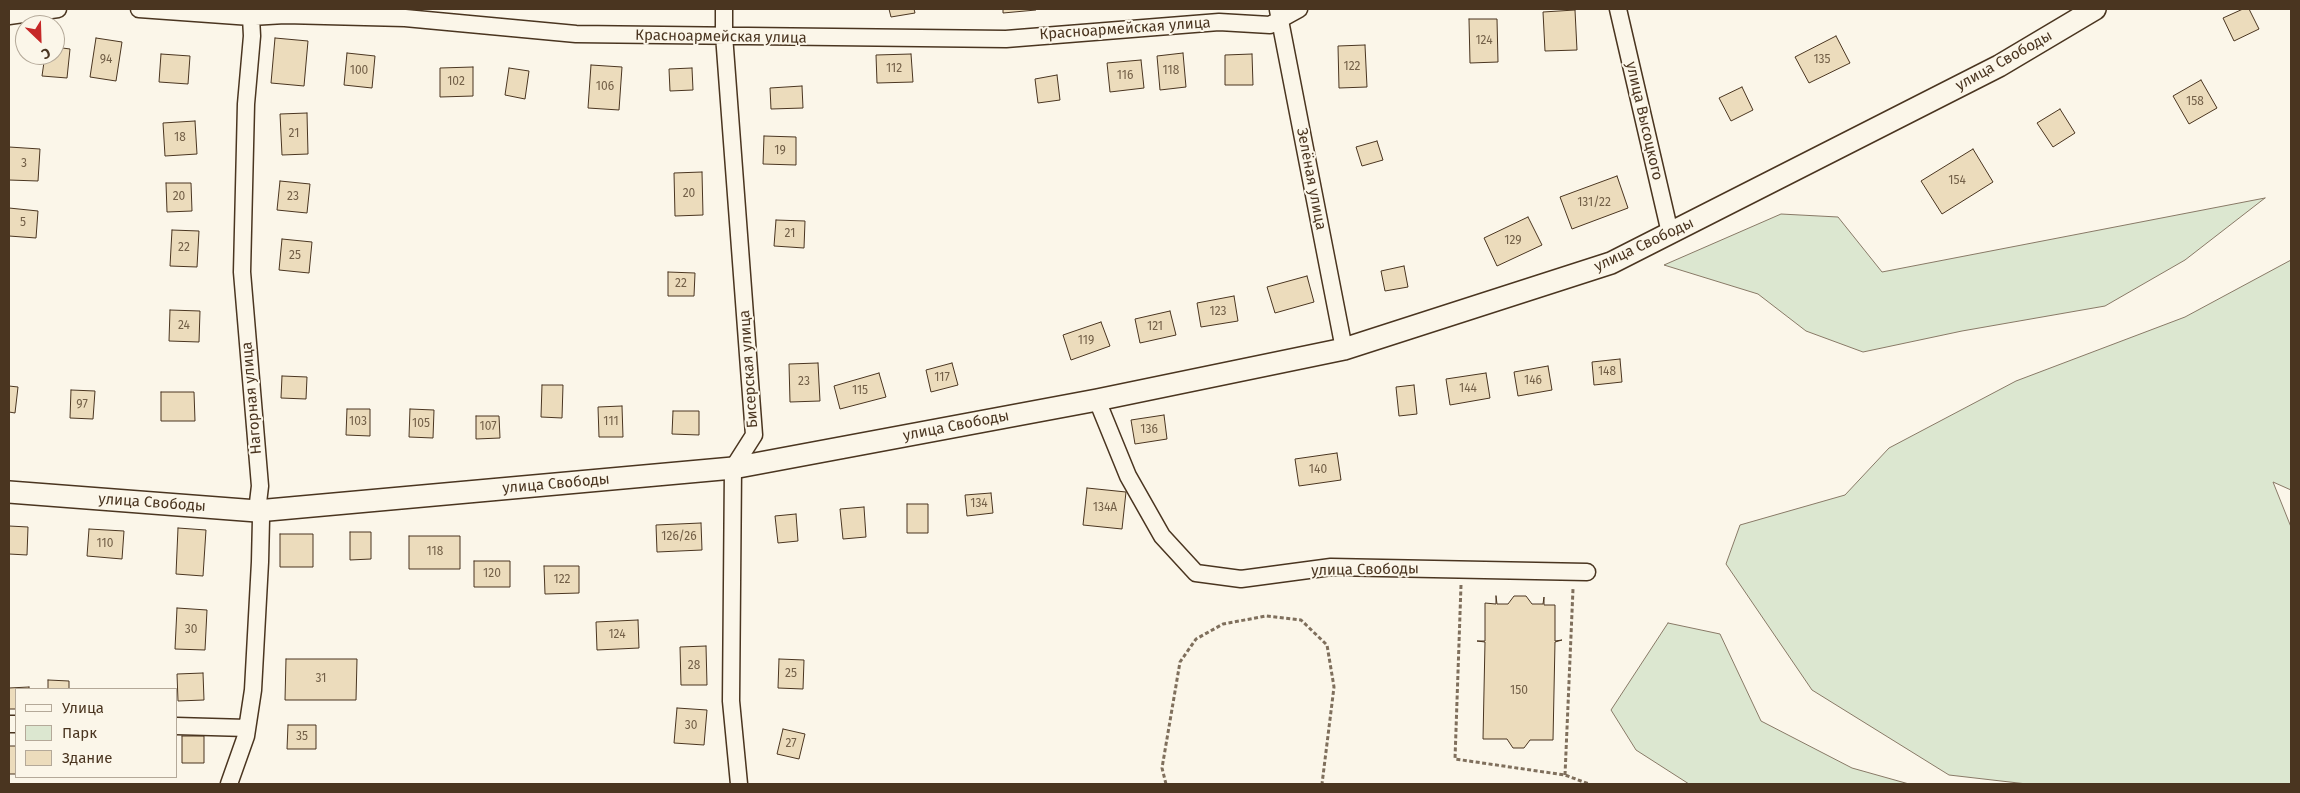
<!DOCTYPE html>
<html>
<head>
<meta charset="utf-8">
<style>
  body { margin:0 }
  #map { position:relative; width:2300px; height:793px; overflow:hidden; background:#fbf6e9; font-family:"Fira Sans",sans-serif }
  canvas { display:block }
  .frame { position:absolute; inset:0; border:10px solid #4a3520; pointer-events:none }
  .legend { position:absolute; left:15px; top:688px; width:162px; height:90px; box-sizing:border-box; background:#fbf6e9; border:1px solid #b4a999; margin:0; padding:6px 9px; list-style:none; font-size:15px; color:#4a3520 }
  .legend li { display:flex; align-items:center; gap:10px; height:25px }
  .legend b { width:25px; border:1px solid #b4a999 }
  .north { position:absolute; left:15px; top:15px; width:50px; height:50px; box-sizing:border-box; background:#fbf6e9; border:1px solid #b4a999; border-radius:50%; rotate:156deg; font-size:14px; font-weight:700; line-height:20px; text-align:center; color:#4a3520 }
  .north::after { content:''; display:block; margin:auto; width:18px; height:22px; background:#c62828; clip-path:polygon(50% 0,100% 100%,50% 72%,0 100%) }
</style>
</head>
<body>
<div id="map">
<canvas width="2300" height="793"></canvas>
<div class="frame"></div>
<ul class="legend">
<li><b style="height:6px;background:#fbf6e9"></b>Улица</li>
<li><b style="height:14px;background:#dce7d0"></b>Парк</li>
<li><b style="height:14px;background:#ecdcbc"></b>Здание</li>
</ul>
<div class="north">С</div>
</div>
<script>
const g = document.querySelector('canvas').getContext('2d');
g.lineJoin = 'round';
function paint(path, color) { g.fillStyle = color; g.fill(path, 'evenodd'); }
const toPath = rows => new Path2D(rows.map(r => 'M' + r).join(''));
function strokePath(path, color, width, dash) { g.strokeStyle = color; g.lineWidth = width; g.lineCap = dash ? 'butt' : 'round'; g.setLineDash(dash || []); g.stroke(path); }
function drawText(font, color, halo, rows, align = 'center') {
  g.font = font + ' "Fira Sans",sans-serif'; g.lineWidth = 4; g.setLineDash([]); g.textBaseline = 'middle'; g.strokeStyle = halo; g.fillStyle = color; for (const [text, x, y, turn = 0] of rows) {
    g.save(); g.translate(x, y); g.rotate((+turn || 0) * Math.PI / 180); g.textAlign = isNaN(turn) ? turn : align; if (halo) g.strokeText(text, 0, 0); g.fillText(text, 0, 0); g.restore();
  }
}
const green = toPath([
  [2265,198,2185,260,2105,306,1962,331,1863,352,1806,331,1758,294,1664,265,1781,214,1838,217,1882,272,2265,198],
  [2291,260,2291,490,2273,482,2291,527,2291,784,2027,784,1949,775,1812,690,1726,564,1740,525,1845,495,1889,448,2016,381,2185,317,2291,260],
  [1668,623,1720,634,1761,721,1852,768,1909,784,1689,784,1636,750,1611,710,1668,623]
]);
const building = toPath([
  [889,9,914,9,915,13,891,17,889,9],
  [1003,9,1036,9,1036,10,1003,13,1003,9],
  [2243,9,2249,9,2259,29,2234,41,2223,18,2243,9],
  [1575,10,1577,50,1545,51,1543,12,1575,10],
  [1469,19,1497,19,1498,62,1470,63,1469,19],
  [1836,36,1850,63,1809,83,1795,57,1836,36],
  [96,38,122,42,116,81,90,77,96,38],
  [275,38,308,41,304,86,271,83,275,38],
  [1365,45,1367,87,1339,88,1338,46,1365,45],
  [55,47,70,49,67,78,42,76,45,55,55,55,55,47],
  [347,53,375,56,372,88,344,85,347,53],
  [1183,53,1186,87,1160,90,1157,56,1183,53],
  [161,54,190,56,188,84,159,82,161,54],
  [911,54,913,82,877,83,876,55,911,54],
  [1252,54,1253,85,1225,85,1225,55,1252,54],
  [1141,60,1144,88,1110,92,1107,63,1141,60],
  [591,65,622,67,619,110,588,108,591,65],
  [473,67,473,96,440,97,440,68,473,67],
  [509,68,529,71,525,99,505,95,509,68],
  [692,68,693,90,670,91,669,69,692,68],
  [1057,75,1060,100,1038,103,1035,79,1057,75],
  [2201,80,2217,108,2189,124,2173,96,2201,80],
  [802,86,803,108,771,109,770,88,802,86],
  [1742,87,1753,110,1731,121,1719,98,1742,87],
  [2060,109,2075,133,2053,147,2037,123,2060,109],
  [307,113,308,154,282,155,280,114,307,113],
  [195,121,197,154,165,156,163,123,195,121],
  [764,136,796,137,796,165,763,164,764,136],
  [1377,141,1383,160,1362,166,1356,147,1377,141],
  [9,147,40,149,38,181,9,180,9,147],
  [1973,149,1993,182,1942,214,1921,181,1973,149],
  [702,172,703,215,675,216,674,173,702,172],
  [1617,176,1628,208,1572,229,1560,197,1617,176],
  [280,181,310,184,307,213,277,210,280,181],
  [166,183,191,183,192,211,167,212,166,183],
  [9,208,38,211,36,238,9,236,9,208],
  [1528,217,1542,245,1497,266,1484,238,1528,217],
  [776,220,805,221,804,248,774,246,776,220],
  [172,230,199,231,197,267,170,266,172,230],
  [282,239,312,242,309,273,279,270,282,239],
  [1404,266,1408,287,1385,291,1381,271,1404,266],
  [668,272,695,273,694,296,668,296,668,272],
  [1307,276,1314,302,1275,313,1267,287,1307,276],
  [1234,296,1238,321,1201,327,1197,303,1234,296],
  [170,310,200,311,199,342,169,341,170,310],
  [1170,311,1176,335,1140,343,1135,319,1170,311],
  [1101,322,1110,346,1071,360,1063,335,1101,322],
  [1620,359,1622,382,1594,385,1592,362,1620,359],
  [818,363,820,401,790,402,789,364,818,363],
  [952,363,958,385,931,392,926,370,952,363],
  [1548,366,1552,390,1518,396,1514,372,1548,366],
  [879,373,886,397,840,409,834,386,879,373],
  [1486,373,1490,398,1450,405,1446,379,1486,373],
  [282,376,307,377,306,399,281,398,282,376],
  [542,385,563,385,562,418,541,417,542,385],
  [1414,385,1417,414,1399,416,1396,387,1414,385],
  [9,386,18,387,15,413,9,412,9,386],
  [71,390,95,391,93,419,70,418,71,390],
  [161,392,194,392,195,421,161,421,161,392],
  [622,406,623,437,599,437,598,407,622,406],
  [347,409,370,409,370,436,346,435,347,409],
  [410,409,434,410,433,438,409,437,410,409],
  [673,411,699,411,699,435,672,434,673,411],
  [1164,415,1167,439,1135,444,1131,420,1164,415],
  [476,416,499,416,500,438,476,439,476,416],
  [1337,453,1341,480,1299,486,1295,459,1337,453],
  [1087,488,1126,492,1122,529,1083,525,1087,488],
  [991,493,993,513,967,516,965,495,991,493],
  [907,504,928,504,928,533,907,533,907,504],
  [864,507,866,537,843,539,840,509,864,507],
  [796,514,798,541,778,543,775,516,796,514],
  [701,523,702,550,657,552,656,525,701,523],
  [9,526,28,527,27,555,9,554,9,526],
  [178,528,206,530,203,576,176,574,178,528],
  [89,529,124,531,122,559,87,556,89,529],
  [350,532,371,532,371,559,350,560,350,532],
  [280,534,313,534,313,567,280,567,280,534],
  [409,536,460,536,460,569,409,569,409,536],
  [474,561,510,561,510,587,474,587,474,561],
  [544,566,579,566,579,593,545,594,544,566],
  [1496,596,1497,604,1508,604,1514,596,1526,596,1532,604,1543,604,1544,597,1544,605,1555,605,1555,641,1562,640,1555,642,1553,740,1530,740,1524,748,1513,748,1507,739,1483,739,1485,642,1477,641,1485,641,1485,603,1496,604,1496,596],
  [177,608,207,610,205,650,175,649,177,608],
  [638,620,639,648,597,650,596,622,638,620],
  [706,646,707,685,681,685,680,647,706,646],
  [286,659,357,659,356,700,285,700,286,659],
  [779,659,804,660,803,689,778,688,779,659],
  [203,673,204,700,178,701,177,674,203,673],
  [48,680,69,681,69,689,48,689,48,680],
  [29,687,29,689,16,689,16,709,9,709,9,688,29,687],
  [677,708,707,710,704,745,674,743,677,708],
  [288,725,316,725,316,749,287,749,288,725],
  [783,729,805,734,799,759,777,754,783,729],
  [182,736,204,736,204,763,182,763,182,736],
  [9,746,16,746,16,774,9,774,9,746]
]);
const path = toPath([
  [1461,585,1455,759,1565,775,1589,784],
  [1565,775,1573,589],
  [1166,784,1162,768,1180,662,1196,639,1223,624,1266,616,1301,620,1327,645,1334,687,1322,784]
]);
const minor = toPath([
  [139,9,251,17,285,15,405,18,576,34,1006,39,1219,22,1270,25,1299,9],
  [724,9,724,35,754,435,733,468,731,701,739,784],
  [1618,9,1670,233],
  [1278,10,1344,349],
  [9,16,58,9],
  [1097,400,1128,476,1162,536,1196,573,1241,579,1331,567,1587,572],
  [9,724,16,724],
  [176,726,247,728],
  [229,784,246,736,253,690,260,562,261,519,257,511,260,486,242,272,246,104,252,36,251,17,247,9]
]);
const tertiary = toPath([
  [9,492,257,511,733,468,1097,400,1344,349,1611,263,1999,66,2095,9]
]);
const numberNames = [
  ["124",1484,41],
  ["94",106,60],
  ["135",1822,60],
  ["122",1352,67],
  ["112",894,69],
  ["100",359,71],
  ["118",1171,71],
  ["116",1125,76],
  ["102",456,82],
  ["106",605,87],
  ["158",2195,102],
  ["21",294,134],
  ["18",180,138],
  ["19",780,151],
  ["3",24,164],
  ["154",1957,181],
  ["20",689,194],
  ["20",179,197],
  ["23",293,197],
  ["131/22",1594,203],
  ["5",23,223],
  ["21",790,234],
  ["129",1513,241],
  ["22",184,248],
  ["25",295,256],
  ["22",681,284],
  ["123",1218,312],
  ["24",184,326],
  ["121",1155,327],
  ["119",1086,341],
  ["148",1607,372],
  ["117",942,378],
  ["146",1533,381],
  ["23",804,382],
  ["144",1468,389],
  ["115",860,391],
  ["97",82,405],
  ["103",358,422],
  ["111",611,422],
  ["105",421,424],
  ["107",488,427],
  ["136",1149,430],
  ["140",1318,470],
  ["134",979,504],
  ["134А",1105,508],
  ["126/26",679,537],
  ["110",105,544],
  ["118",435,552],
  ["120",492,574],
  ["122",562,580],
  ["30",191,630],
  ["124",617,635],
  ["28",694,666],
  ["25",791,674],
  ["31",321,679],
  ["150",1519,691],
  ["30",691,726],
  ["35",302,737],
  ["27",791,744]
];
const streetNames = [
  ["Красноармейская улица",1125,29,-4],
  ["Красноармейская улица",721,37,1],
  ["улица Свободы",2004,61,-29],
  ["улица Высоцкого",1644,121,77],
  ["Зелёная улица",1311,179,79],
  ["улица Свободы",1644,245,-25],
  ["Бисерская улица",749,369,-94],
  ["Нагорная улица",252,398,-95],
  ["улица Свободы",956,426,-11],
  ["улица Свободы",556,484,-5],
  ["улица Свободы",152,503,4],
  ["улица Свободы",1365,570,-1]
];
paint(green, '#dce7d0');
strokePath(green, '#887966', 1);
paint(building, '#ecdcbc');
strokePath(building, '#4a3520', 1);
strokePath(minor, '#4a3520', 19);
strokePath(tertiary, '#4a3520', 24);
strokePath(path, '#7f6f5c', 3, [4, 2.5]);
strokePath(minor, '#fbf6e9', 16);
strokePath(tertiary, '#fbf6e9', 21);
drawText('12px', '#725f47', null, numberNames);
drawText('15px', '#4a3520', '#fbf6e9', streetNames);
</script>
</body>
</html>
